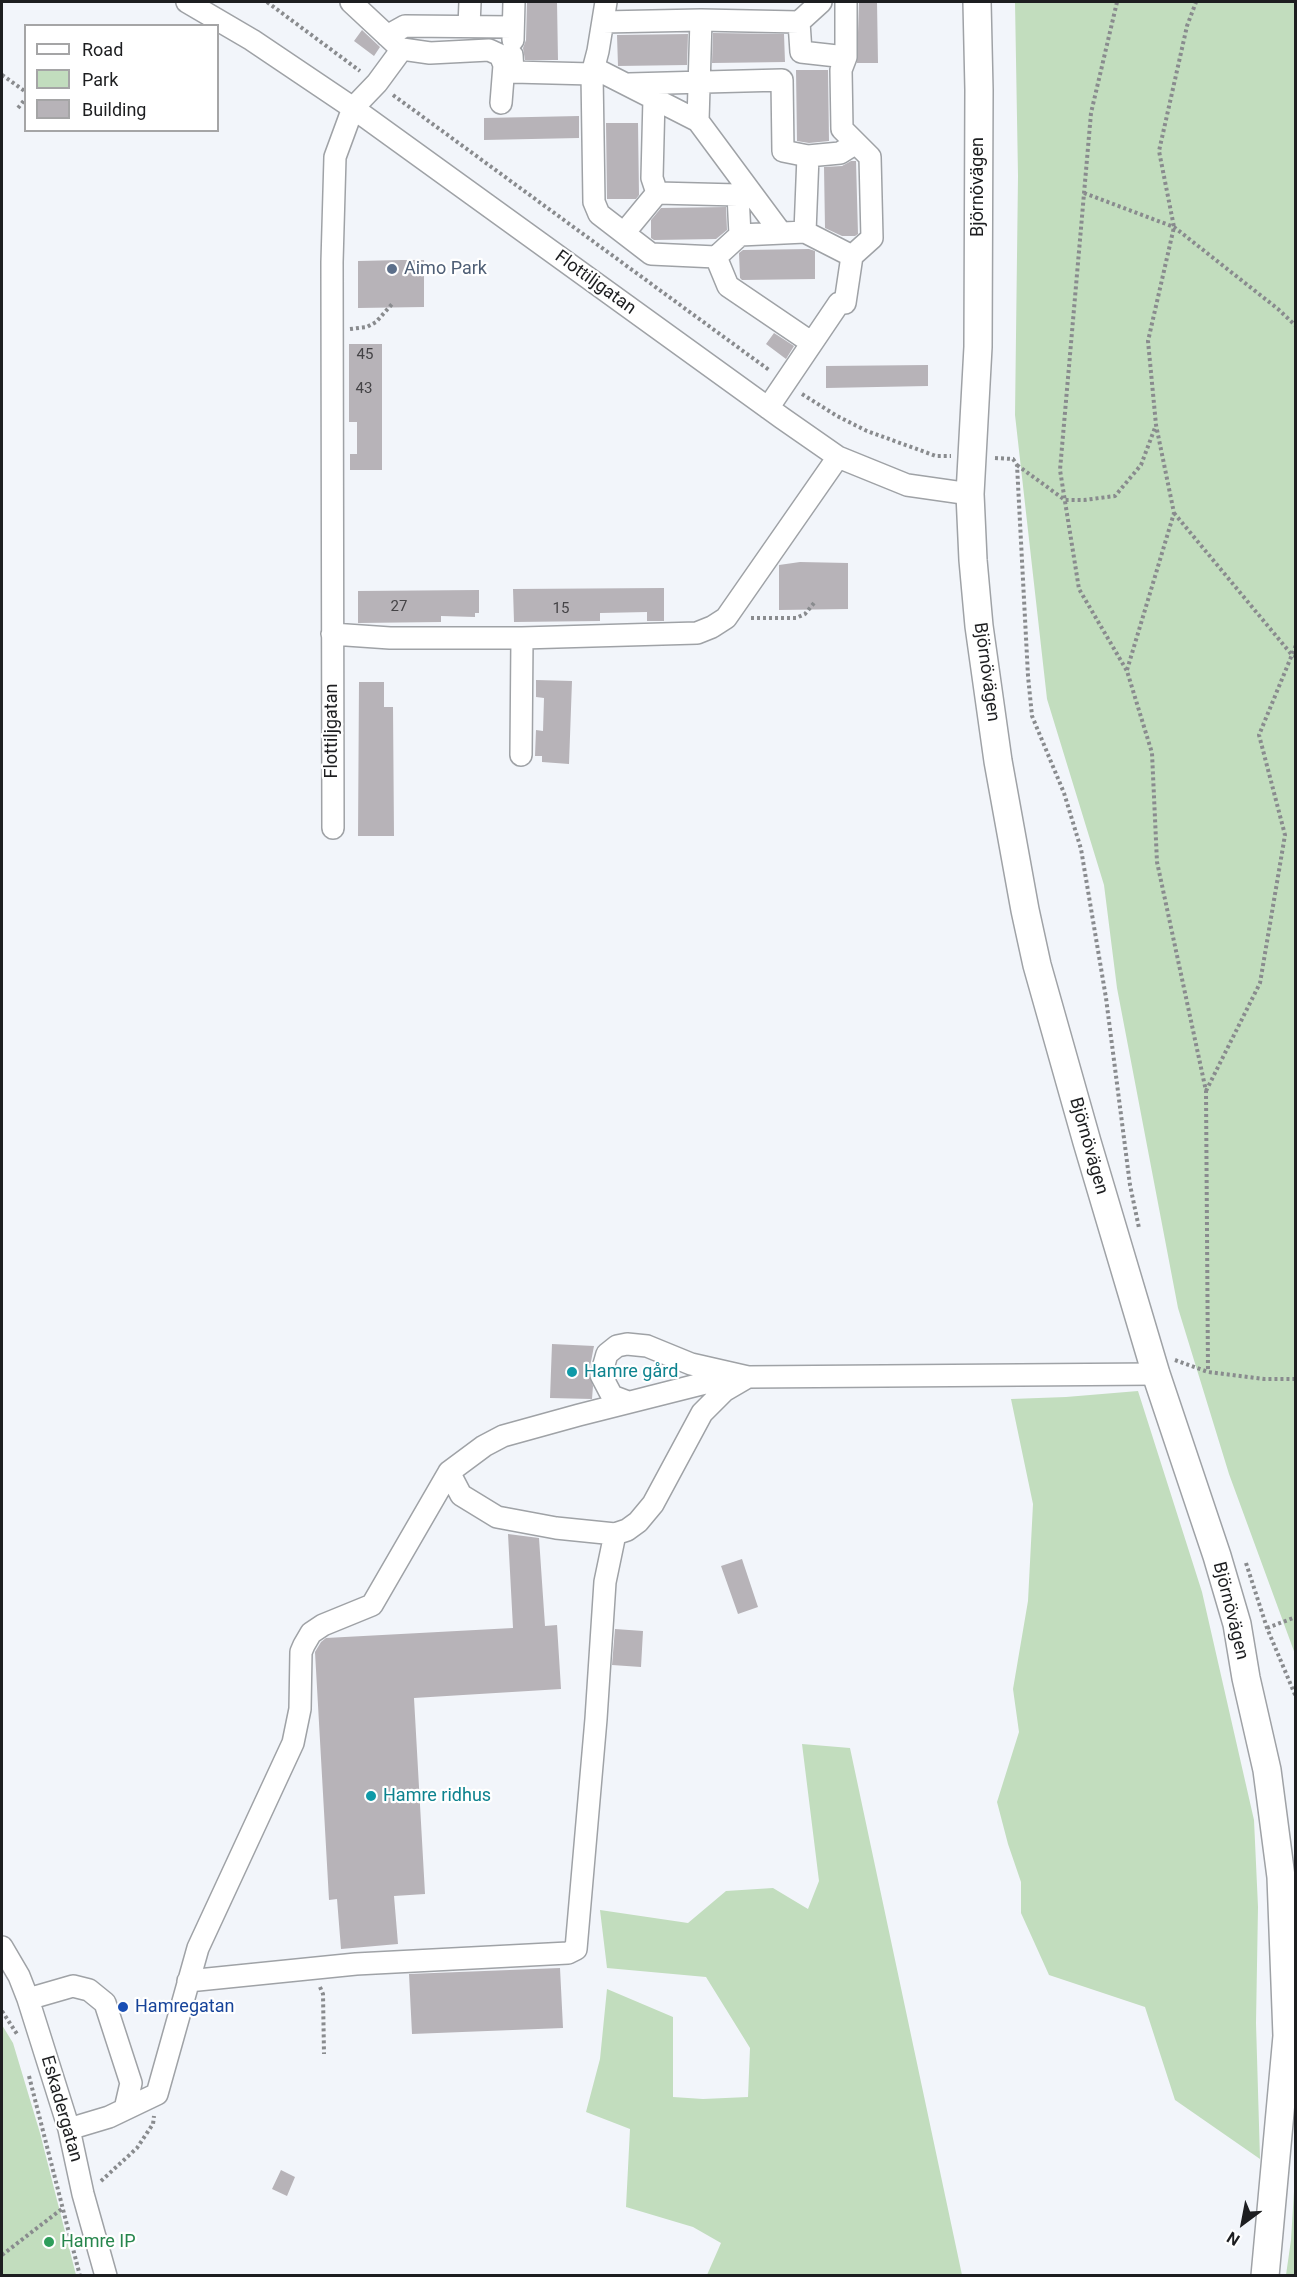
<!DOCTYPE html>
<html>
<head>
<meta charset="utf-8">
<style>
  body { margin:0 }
  #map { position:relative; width:1297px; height:2277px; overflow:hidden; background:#f2f5fa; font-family:Roboto,sans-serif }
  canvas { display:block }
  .frame { position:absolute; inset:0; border:3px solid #1d1e20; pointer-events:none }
  .legend { position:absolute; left:24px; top:24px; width:195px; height:108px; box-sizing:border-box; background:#fff; border:2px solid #a5a5a6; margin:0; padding:8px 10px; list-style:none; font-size:18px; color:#1d1e20 }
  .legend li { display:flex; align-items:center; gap:12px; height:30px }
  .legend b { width:30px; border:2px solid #a5a5a6 }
  .north { position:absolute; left:1213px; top:2193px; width:60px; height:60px; -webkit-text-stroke:4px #fff; paint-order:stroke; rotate:212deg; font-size:16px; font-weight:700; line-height:24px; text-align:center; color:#1d1e20 }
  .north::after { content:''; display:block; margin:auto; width:21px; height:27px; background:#1d1e20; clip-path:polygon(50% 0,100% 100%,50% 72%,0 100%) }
</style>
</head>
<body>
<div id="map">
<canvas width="1297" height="2277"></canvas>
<div class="frame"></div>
<ul class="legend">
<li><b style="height:8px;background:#fff"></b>Road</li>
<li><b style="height:16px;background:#c2ddbe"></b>Park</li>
<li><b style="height:16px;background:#b7b3b8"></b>Building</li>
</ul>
<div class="north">N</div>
</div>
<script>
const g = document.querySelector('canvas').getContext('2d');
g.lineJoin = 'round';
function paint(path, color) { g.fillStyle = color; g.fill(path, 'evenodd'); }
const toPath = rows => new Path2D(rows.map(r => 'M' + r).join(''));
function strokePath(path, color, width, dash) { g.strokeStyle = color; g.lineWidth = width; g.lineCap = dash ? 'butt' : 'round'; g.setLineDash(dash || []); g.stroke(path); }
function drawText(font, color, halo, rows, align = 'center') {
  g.font = font + ' Roboto,sans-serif'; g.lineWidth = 4.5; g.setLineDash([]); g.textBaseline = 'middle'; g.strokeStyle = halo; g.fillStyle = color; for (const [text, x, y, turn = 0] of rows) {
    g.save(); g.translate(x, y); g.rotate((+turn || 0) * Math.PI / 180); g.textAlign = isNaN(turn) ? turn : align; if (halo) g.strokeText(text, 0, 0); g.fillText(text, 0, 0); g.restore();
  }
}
const green = toPath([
  [1015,2,1295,2,1295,1654,1229,1474,1178,1308,1117,988,1104,885,1047,699,1015,415,1018,176],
  [1138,1391,1202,1592,1254,1820,1258,1907,1256,2023,1260,2159,1175,2100,1145,2007,1049,1975,1021,1913,1021,1882,1008,1844,997,1802,1019,1732,1013,1689,1028,1601,1033,1504,1011,1399,1066,1397],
  [802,1744,850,1748,962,2275,707,2275,721,2243,693,2227,626,2207,630,2129,586,2112,600,2059,607,1989,673,2017,673,2097,703,2099,748,2097,750,2048,706,1977,607,1968,600,1910,688,1923,726,1891,773,1888,808,1909,819,1881],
  [2,2025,13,2043,40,2133,76,2275,2,2275],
  [1295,2175,1295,2275,1286,2275,1291,2240]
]);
const building = toPath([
  [527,2,557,2,558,60,525,60,523,48,526,40],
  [859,2,877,2,878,63,857,63],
  [362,30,380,47,374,56,354,41],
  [713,33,784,34,785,62,712,63],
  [688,34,687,65,618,66,617,35],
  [796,70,828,70,829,141,809,143,797,141],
  [579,116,579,138,484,140,484,118],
  [606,123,638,123,639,195,636,199,607,199],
  [851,161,856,161,858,234,855,236,842,236,825,228,824,167,842,166],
  [726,207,727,230,716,239,654,240,651,238,651,220,661,208],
  [809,249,815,251,815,279,742,280,740,278,739,253,743,250],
  [402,260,424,260,424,307,358,308,358,261],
  [774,333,794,346,786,359,766,344],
  [349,344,382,344,382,470,350,470,350,454,357,454,357,422,349,422],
  [928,365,928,386,826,388,826,366],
  [800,562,848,563,848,609,779,610,779,565],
  [664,588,664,621,647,621,647,612,600,613,600,621,514,622,513,589],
  [479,590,479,613,475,613,475,617,441,616,441,622,358,623,358,591],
  [536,680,572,681,569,764,542,762,542,756,535,756,536,730,543,731,544,698,536,697],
  [359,682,384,682,384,707,393,707,394,836,358,836],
  [552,1344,594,1346,589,1372,593,1386,592,1399,550,1398],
  [508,1534,539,1538,545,1626,557,1625,561,1689,414,1698,425,1894,394,1896,398,1944,341,1949,337,1899,329,1900,315,1652,321,1642,326,1638,513,1628],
  [742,1559,758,1607,738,1614,721,1566],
  [615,1629,643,1631,641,1667,612,1665],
  [560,1968,563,2028,412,2034,409,1974],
  [281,2170,295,2177,287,2196,272,2189]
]);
const path = toPath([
  [267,2,360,71],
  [1117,2,1091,113,1060,470,1079,589,1127,671,1152,753,1157,862,1206,1091,1208,1372],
  [2,75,26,92],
  [393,95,769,370],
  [18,108,26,98],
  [1084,193,1174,227,1278,309,1296,326],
  [350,329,367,327,376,322,393,303],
  [802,394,837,416,867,431,936,456,951,456],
  [995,458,1013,459,1017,465,1028,676,1032,716,1064,793,1081,849,1106,998,1130,1185,1139,1228],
  [1017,465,1065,500,1084,500,1115,496,1141,465,1156,425],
  [1174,513,1292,655,1296,656],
  [751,618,796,618,805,614,814,603],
  [1127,670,1174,513,1156,425,1148,341,1174,227,1159,151,1187,26,1196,2],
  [1206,1091,1260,983,1285,835,1259,735,1296,645],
  [1175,1360,1208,1372,1264,1379,1296,1379],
  [1246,1563,1267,1628,1296,1697],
  [1267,1628,1296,1617],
  [320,1987,323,1994,324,2054],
  [2,2011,17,2034],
  [29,2076,80,2276],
  [101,2181,137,2148,153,2124,154,2116],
  [2,2255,63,2208]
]);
const minor = toPath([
  [187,2,252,40,353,108,782,418,838,457,907,485,970,494],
  [351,2,396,44],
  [606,2,598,51,592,74,594,202,599,214,651,254,716,257,728,286,812,343],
  [701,20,799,22,821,2],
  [603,22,701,20,698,121],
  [799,22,801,52,846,57],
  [469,26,470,2],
  [387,36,405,26,513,27],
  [513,40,514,2],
  [512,55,513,72,592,74],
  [594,68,698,121,781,233],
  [629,84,782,80,783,151,808,156],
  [654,98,652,178,657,193],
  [805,232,808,156,840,153,856,143],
  [624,233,657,193,738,195,740,235],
  [716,257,740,235,805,232,852,256],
  [845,303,852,256,872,238,870,157,842,129,841,70,846,57,846,2],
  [768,408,839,303],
  [332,634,390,638,522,638,697,633,712,627,726,618,838,457],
  [521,755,522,638],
  [333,828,332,262,335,157,353,108,377,83,402,49,430,53,489,50,500,55,504,65,501,103],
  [449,1472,461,1495,497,1517,556,1528,615,1534,627,1530,638,1522,653,1504,702,1413,724,1391,748,1377,691,1364,647,1346,627,1344,617,1346,607,1354,601,1375,612,1396,628,1402],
  [2,1947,19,1976,28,1999,69,2129,83,2194,106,2276],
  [188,1981,356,1964,568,1953,576,1949,596,1719,605,1582,615,1534],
  [28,1999,73,1986,89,1990,105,2003,131,2083,125,2109],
  [69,2129,109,2117,157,2094,198,1948,293,1743,300,1709,301,1652,304,1645,311,1633,323,1625,372,1605,449,1472,484,1446,503,1436,579,1415,721,1379,748,1377,1156,1374]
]);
const major = toPath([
  [977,2,979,90,978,347,970,494,973,560,979,626,998,761,1025,910,1037,965,1087,1142,1156,1374,1217,1556,1237,1624,1246,1678,1267,1770,1281,1877,1287,2036,1265,2276]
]);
const markers = [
  [392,269,6,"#5c6f8a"],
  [572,1372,6,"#0f9aa8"],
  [371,1796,6,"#0f9aa8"],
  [123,2007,6,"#1a4fb4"],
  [49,2242,6,"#2e9e5b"]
];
const numberNames = [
  ["45",365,355],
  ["43",364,389],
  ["27",399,607],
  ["15",561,609]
];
const streetNames = [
  ["Björnövägen",978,187,-90],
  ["Flottiljgatan",595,283,36],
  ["Björnövägen",986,672,82],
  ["Flottiljgatan",332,731,-90],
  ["Björnövägen",1088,1146,74],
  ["Björnövägen",1230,1611,76],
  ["Eskadergatan",61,2109,74]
];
const serviceNames = [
  ["Aimo Park",404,269]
];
const cultureNames = [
  ["Hamre gård",584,1372],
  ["Hamre ridhus",383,1796]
];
const transitNames = [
  ["Hamregatan",135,2007]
];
const leisureNames = [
  ["Hamre IP",61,2242]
];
paint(green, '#c2ddbe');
paint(building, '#b7b3b8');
strokePath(minor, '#9fa2a6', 24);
strokePath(major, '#9fa2a6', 30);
strokePath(path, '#898b8e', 4, [3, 3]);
strokePath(minor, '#fff', 21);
strokePath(major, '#fff', 27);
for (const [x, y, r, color] of markers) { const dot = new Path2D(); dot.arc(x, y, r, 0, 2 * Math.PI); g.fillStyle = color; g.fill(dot); strokePath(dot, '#fff', 2); }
drawText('15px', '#444346', null, numberNames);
drawText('18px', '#1d1e20', '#fff', streetNames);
drawText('18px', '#4e5e75', '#fff', serviceNames, 'left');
drawText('18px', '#0d838f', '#fff', cultureNames, 'left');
drawText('18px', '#164399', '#fff', transitNames, 'left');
drawText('18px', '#27864d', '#fff', leisureNames, 'left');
</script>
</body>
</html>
